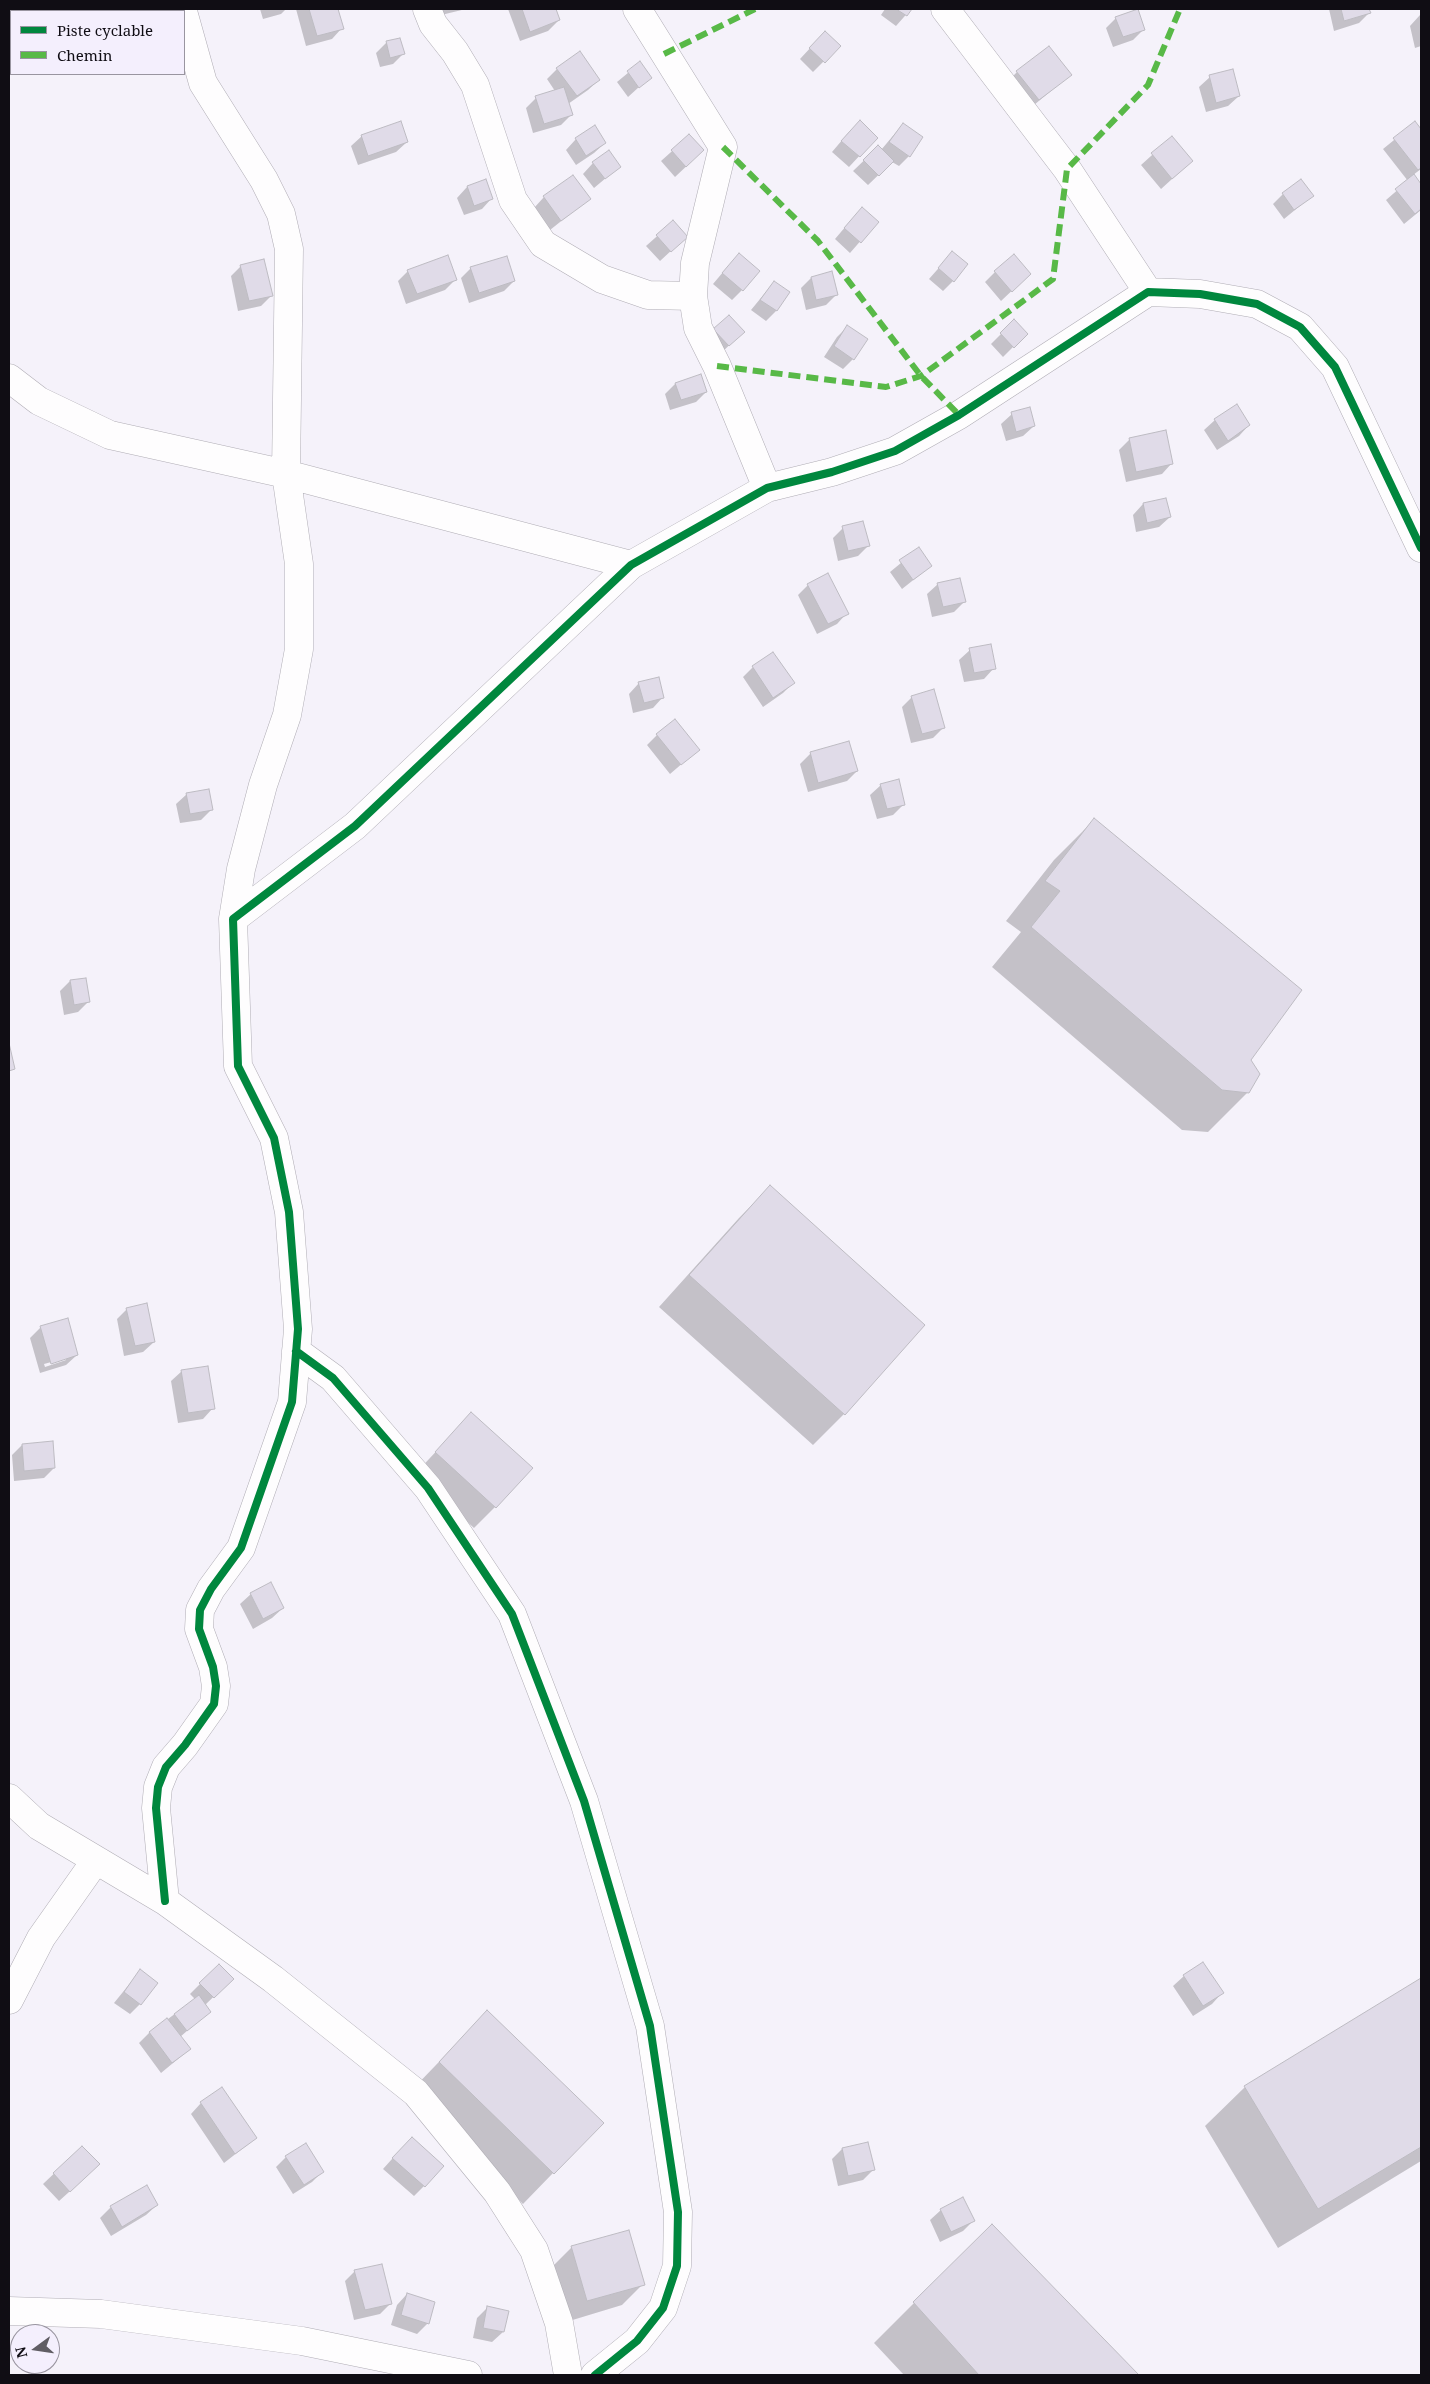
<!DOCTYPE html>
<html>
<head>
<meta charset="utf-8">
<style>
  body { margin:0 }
  #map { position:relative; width:1430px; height:2384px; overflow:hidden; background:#f5f2fa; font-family:"Noto Serif",serif }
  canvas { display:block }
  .frame { position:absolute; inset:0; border:10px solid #100d14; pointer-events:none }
  .legend { position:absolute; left:10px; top:10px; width:175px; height:65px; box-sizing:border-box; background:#f4effd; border:1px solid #9995a0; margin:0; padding:6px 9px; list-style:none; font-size:15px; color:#100d14 }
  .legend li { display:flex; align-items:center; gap:10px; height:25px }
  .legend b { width:25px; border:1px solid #9995a0 }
  .north { position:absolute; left:10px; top:2324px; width:50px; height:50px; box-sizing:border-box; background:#f4effd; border:1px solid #9995a0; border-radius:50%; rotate:256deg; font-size:14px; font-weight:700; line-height:20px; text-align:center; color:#100d14 }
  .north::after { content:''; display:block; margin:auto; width:18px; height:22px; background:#605d64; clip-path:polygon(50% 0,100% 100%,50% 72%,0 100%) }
</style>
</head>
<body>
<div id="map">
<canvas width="1430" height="2384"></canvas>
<div class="frame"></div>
<ul class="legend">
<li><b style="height:6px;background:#00873e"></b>Piste cyclable</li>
<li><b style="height:6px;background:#58b947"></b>Chemin</li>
</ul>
<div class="north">N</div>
</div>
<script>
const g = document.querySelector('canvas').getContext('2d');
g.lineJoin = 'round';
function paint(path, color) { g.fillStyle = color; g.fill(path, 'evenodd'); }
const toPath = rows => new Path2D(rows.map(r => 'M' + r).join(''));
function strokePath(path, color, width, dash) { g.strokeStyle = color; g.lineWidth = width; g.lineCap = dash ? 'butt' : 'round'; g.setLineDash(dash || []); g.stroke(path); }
const shadow = toPath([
  [9,9,27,9,11,11,11,15,9,16],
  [143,9,162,9,163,11,141,11],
  [260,9,286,9,281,14,263,19],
  [296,9,337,9,342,28,332,39,306,46],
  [435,9,466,9,437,16],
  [508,9,555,9,559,20,548,31,520,41],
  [885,9,911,9,896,26,881,15],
  [1329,9,1368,9,1369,13,1359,23,1334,31],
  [1420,15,1421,46,1415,48,1410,26],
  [1116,18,1144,29,1133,40,1113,47,1106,28],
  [825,32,839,46,813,72,800,59],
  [387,42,403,54,393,64,380,67,376,53],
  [640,63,650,77,628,97,617,82],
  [557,69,599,80,588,90,568,104,572,114,561,125,533,133,526,108,536,98,555,91,547,79],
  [1017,72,1070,75,1028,110,1007,82],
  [1210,77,1239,96,1228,106,1206,112,1199,87],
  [1415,123,1421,131,1421,169,1413,175,1421,186,1421,210,1404,224,1386,200,1408,181,1383,149],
  [903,124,909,156,899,166,892,162,868,185,853,171,878,147,881,150],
  [849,132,876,138,849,167,832,152],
  [362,136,407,142,396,152,358,165,351,146],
  [689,136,692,161,675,177,661,161],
  [1171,138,1192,161,1161,189,1141,165],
  [576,139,605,143,594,153,576,165,566,150],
  [593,163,619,167,594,188,583,174],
  [485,181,492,198,482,209,464,215,457,198,467,187],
  [1283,194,1312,196,1284,219,1273,204],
  [544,197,589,199,550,230,534,208],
  [852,219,877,222,850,253,835,239],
  [673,222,686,237,660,261,646,246],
  [952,253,953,281,943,291,929,279],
  [729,265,742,290,732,300,713,284],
  [241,266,271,296,261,306,238,311,231,276],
  [471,268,514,281,504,291,469,303,461,278],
  [408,271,455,280,445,290,406,304,398,281],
  [995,272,1019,284,1001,301,985,282],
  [811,278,837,294,826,305,806,310,801,288],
  [774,282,788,292,776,311,766,321,751,310],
  [729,316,743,332,718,356,704,341],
  [1014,321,1026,334,1003,357,991,344],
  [847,327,853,359,843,369,824,357,837,337],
  [675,384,706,392,696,402,670,410,665,394],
  [1012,414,1034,426,1023,436,1006,441,1001,424],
  [1215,420,1249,425,1239,436,1217,450,1204,430],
  [1165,431,1172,463,1162,474,1126,482,1119,450,1129,440],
  [1165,500,1170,517,1159,527,1136,532,1133,515,1143,504],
  [843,528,868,546,858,556,838,561,833,538],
  [918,549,931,566,902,589,890,572],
  [938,584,964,602,954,612,932,617,927,594],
  [808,585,847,613,837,624,817,634,798,595],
  [970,650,994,668,984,679,964,682,959,660],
  [753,667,793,683,783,693,763,707,743,677],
  [639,683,663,697,653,708,633,713,629,694],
  [912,697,943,728,933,738,911,743,902,707],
  [657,735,698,750,670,774,647,745],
  [811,753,857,771,847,781,808,792,800,764],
  [881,785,904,804,893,815,877,819,870,795],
  [187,794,211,810,201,820,180,823,176,804],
  [1094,820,1249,1060,1248,1092,1208,1132,1182,1130,992,967,1021,932,1006,921,1054,860],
  [70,981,88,1002,78,1012,64,1015,60,991],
  [770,1187,844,1414,813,1445,659,1307,739,1218],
  [127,1309,154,1342,143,1352,124,1356,117,1319],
  [41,1327,77,1355,66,1365,40,1373,30,1338],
  [66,1358,66,1360,45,1367,44,1364],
  [182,1371,213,1408,203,1419,178,1423,171,1381],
  [472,1413,495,1507,474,1528,415,1474],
  [22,1445,54,1468,44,1478,14,1481,12,1455],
  [251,1594,283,1608,272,1618,253,1629,240,1604],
  [1203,1964,1222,1993,1212,2004,1193,2016,1173,1986,1184,1976],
  [219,1965,232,1979,205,2005,209,2012,180,2037,190,2049,161,2073,139,2043,149,2033,195,1999,190,1994],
  [140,1971,140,2004,130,2014,114,2003],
  [1421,1980,1421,2161,1278,2248,1205,2126,1245,2087],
  [487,2012,553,2173,523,2204,409,2093],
  [201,2103,256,2138,224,2163,191,2114],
  [82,2147,88,2175,59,2201,43,2184],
  [401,2149,424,2186,414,2196,383,2169],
  [842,2149,873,2170,863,2180,838,2186,832,2159],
  [286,2157,322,2172,312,2182,293,2194,276,2167],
  [146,2186,157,2205,146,2215,111,2236,100,2218,111,2207],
  [941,2210,973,2221,963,2231,940,2242,930,2220],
  [992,2225,1138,2375,904,2375,874,2343],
  [628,2231,643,2284,622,2305,566,2322,550,2269,571,2248],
  [355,2271,390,2304,380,2314,354,2320,345,2281],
  [407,2294,428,2323,417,2334,391,2325,397,2305],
  [488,2307,503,2332,492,2342,473,2338,477,2318]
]);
const building = toPath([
  [145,9,163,9,164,11,146,11,145,9],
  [309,9,338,9,344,29,317,36,309,9],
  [522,9,556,9,560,20,530,32,522,9],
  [896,9,912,9,907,16,896,9],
  [1138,9,1145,30,1123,37,1115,17,1138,9],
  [1341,9,1369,9,1371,13,1344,21,1341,9],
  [825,31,841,46,825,63,809,48,825,31],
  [400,38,405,54,390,58,386,41,400,38],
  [1049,46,1072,75,1039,100,1016,71,1049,46],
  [580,51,600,80,577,96,556,68,580,51],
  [640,61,652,78,639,88,627,71,640,61],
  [1233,69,1240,96,1216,103,1209,75,1233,69],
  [564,87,573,115,544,124,535,96,564,87],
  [860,120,878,138,860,157,841,141,860,120],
  [401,121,408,142,368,156,361,135,401,121],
  [1415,121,1421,129,1421,168,1418,170,1393,138,1415,121],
  [903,123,923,137,910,157,889,142,903,123],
  [595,125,606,143,586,156,575,138,595,125],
  [689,134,704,150,686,167,671,150,689,134],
  [1172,136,1193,161,1172,179,1151,153,1172,136],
  [878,145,894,161,879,176,863,160,878,145],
  [609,150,621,167,605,179,592,162,609,150],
  [1414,174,1421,184,1421,209,1415,214,1395,189,1414,174],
  [573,175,591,199,561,221,543,196,573,175],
  [486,179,493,199,474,206,467,186,486,179],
  [1301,179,1314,196,1294,210,1282,193,1301,179],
  [862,207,879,222,861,243,844,228,862,207],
  [673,220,688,237,671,252,656,235,673,220],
  [952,251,968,264,954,282,938,268,952,251],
  [739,253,760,271,743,291,722,273,739,253],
  [1014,254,1031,274,1012,292,994,271,1014,254],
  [448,255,457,280,417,294,407,270,448,255],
  [507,256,515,281,479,293,470,267,507,256],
  [264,259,273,296,249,301,240,265,264,259],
  [832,271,838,295,816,300,811,277,832,271],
  [774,281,790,292,777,311,760,300,774,281],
  [729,315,745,332,729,346,713,329,729,315],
  [1014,319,1028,334,1014,348,1000,333,1014,319],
  [847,325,868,339,854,360,834,346,847,325],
  [701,374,707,392,681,400,675,383,701,374],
  [1237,404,1250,425,1228,441,1214,419,1237,404],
  [1030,407,1035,426,1016,432,1011,412,1030,407],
  [1166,430,1173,464,1136,472,1129,438,1166,430],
  [1166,498,1171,517,1147,523,1143,503,1166,498],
  [863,521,870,546,848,551,842,526,863,521],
  [919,547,932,566,913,580,899,560,919,547],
  [828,573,849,614,828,624,807,584,828,573],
  [960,578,966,602,943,607,937,583,960,578],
  [991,644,996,669,974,673,969,648,991,644],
  [773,652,795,683,773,698,752,666,773,652],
  [659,677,664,698,644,703,638,682,659,677],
  [934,689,945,728,922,734,911,696,934,689],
  [675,719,700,750,681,765,656,734,675,719],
  [849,741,858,771,818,783,810,752,849,741],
  [899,779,905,805,887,809,880,784,899,779],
  [209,789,213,810,190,814,186,793,209,789],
  [1094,818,1302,990,1251,1060,1260,1074,1249,1093,1222,1090,1031,927,1060,891,1045,881,1094,818],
  [86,978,90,1002,74,1005,70,980,86,978],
  [9,1043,15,1069,9,1071,9,1043],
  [770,1185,925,1325,845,1415,689,1275,770,1185],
  [147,1303,155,1342,135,1346,126,1308,147,1303],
  [68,1318,78,1355,51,1364,40,1326,68,1318],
  [208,1366,215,1409,188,1413,181,1370,208,1366],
  [471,1412,533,1468,496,1508,435,1452,471,1412],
  [53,1441,55,1468,24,1471,22,1444,53,1441],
  [271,1582,284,1608,263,1619,250,1593,271,1582],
  [1203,1962,1224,1993,1203,2006,1183,1975,1203,1962],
  [219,1964,234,1979,214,1998,199,1983,219,1964],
  [140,1969,158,1983,141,2005,124,1992,140,1969],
  [1421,1978,1421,2147,1318,2209,1244,2086,1421,1978],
  [199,1995,211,2012,187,2031,174,2014,199,1995],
  [487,2010,604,2123,554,2174,439,2062,487,2010],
  [167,2018,191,2049,172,2063,149,2032,167,2018],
  [222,2087,257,2138,235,2154,200,2102,222,2087],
  [412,2137,444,2166,425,2187,392,2158,412,2137],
  [868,2142,875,2170,848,2176,842,2148,868,2142],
  [306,2143,324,2172,304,2185,285,2156,306,2143],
  [82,2146,100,2164,70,2192,53,2173,82,2146],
  [147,2185,158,2205,122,2227,110,2206,147,2185],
  [963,2197,975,2221,951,2232,940,2209,963,2197],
  [992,2224,1139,2375,979,2375,913,2302,992,2224],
  [629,2230,645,2285,587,2301,571,2246,629,2230],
  [382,2264,392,2304,365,2310,354,2270,382,2264],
  [407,2293,435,2302,429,2324,401,2315,407,2293],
  [487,2306,509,2311,504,2332,483,2328,487,2306]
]);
const minor = toPath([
  [427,9,433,24,455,52,475,85,513,200,543,244,602,279,648,295,693,296],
  [637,9,723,147,695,263,693,296,698,328,717,366,767,488],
  [945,9,1067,169,1148,292],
  [184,15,203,83,264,180,281,214,289,249,286,474,299,564,299,649,287,715,263,785,241,869,233,919],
  [9,378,39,401,110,435,286,474,631,565],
  [296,1351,333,1378,428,1488,512,1614,584,1801,650,2026,678,2212,677,2266,663,2308,637,2341,595,2375],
  [9,1798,39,1826,165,1901,273,1979,416,2093,497,2192,534,2250,559,2323,568,2375],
  [165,1901,156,1808,158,1787,166,1767,185,1745,214,1704,216,1686,213,1667,199,1629,200,1610,211,1589,241,1548,292,1402,298,1329,289,1212,274,1138,238,1066,233,919,355,826,631,565,767,488,832,472,895,451,959,415,1148,292,1200,294,1257,304,1300,327,1335,367,1421,548],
  [9,2000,41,1938,96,1860],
  [9,2311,101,2314,302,2341,468,2375]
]);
const quiet = toPath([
  [40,11,44,9],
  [9,32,11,30],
  [664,54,755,9],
  [723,147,818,241,921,376,959,415],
  [717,366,886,387,921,376,1053,279,1067,169,1148,85,1180,9]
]);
const cycleway = toPath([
  [296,1351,333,1378,428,1488,512,1614,584,1801,650,2026,678,2212,677,2266,663,2308,637,2341,595,2375],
  [165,1901,156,1808,158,1787,166,1767,185,1745,214,1704,216,1686,213,1667,199,1629,200,1610,211,1589,241,1548,292,1402,298,1329,289,1212,274,1138,238,1066,233,919,355,826,631,565,767,488,832,472,895,451,959,415,1148,292,1200,294,1257,304,1300,327,1335,367,1421,548]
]);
paint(shadow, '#0003');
paint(building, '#e0dbe8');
strokePath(building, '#bdbbc2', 1);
strokePath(minor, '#b0adb5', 29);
strokePath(minor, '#fefdfe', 28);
strokePath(quiet, '#58b947', 6, [12, 6]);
strokePath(cycleway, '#00873e', 8);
</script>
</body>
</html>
